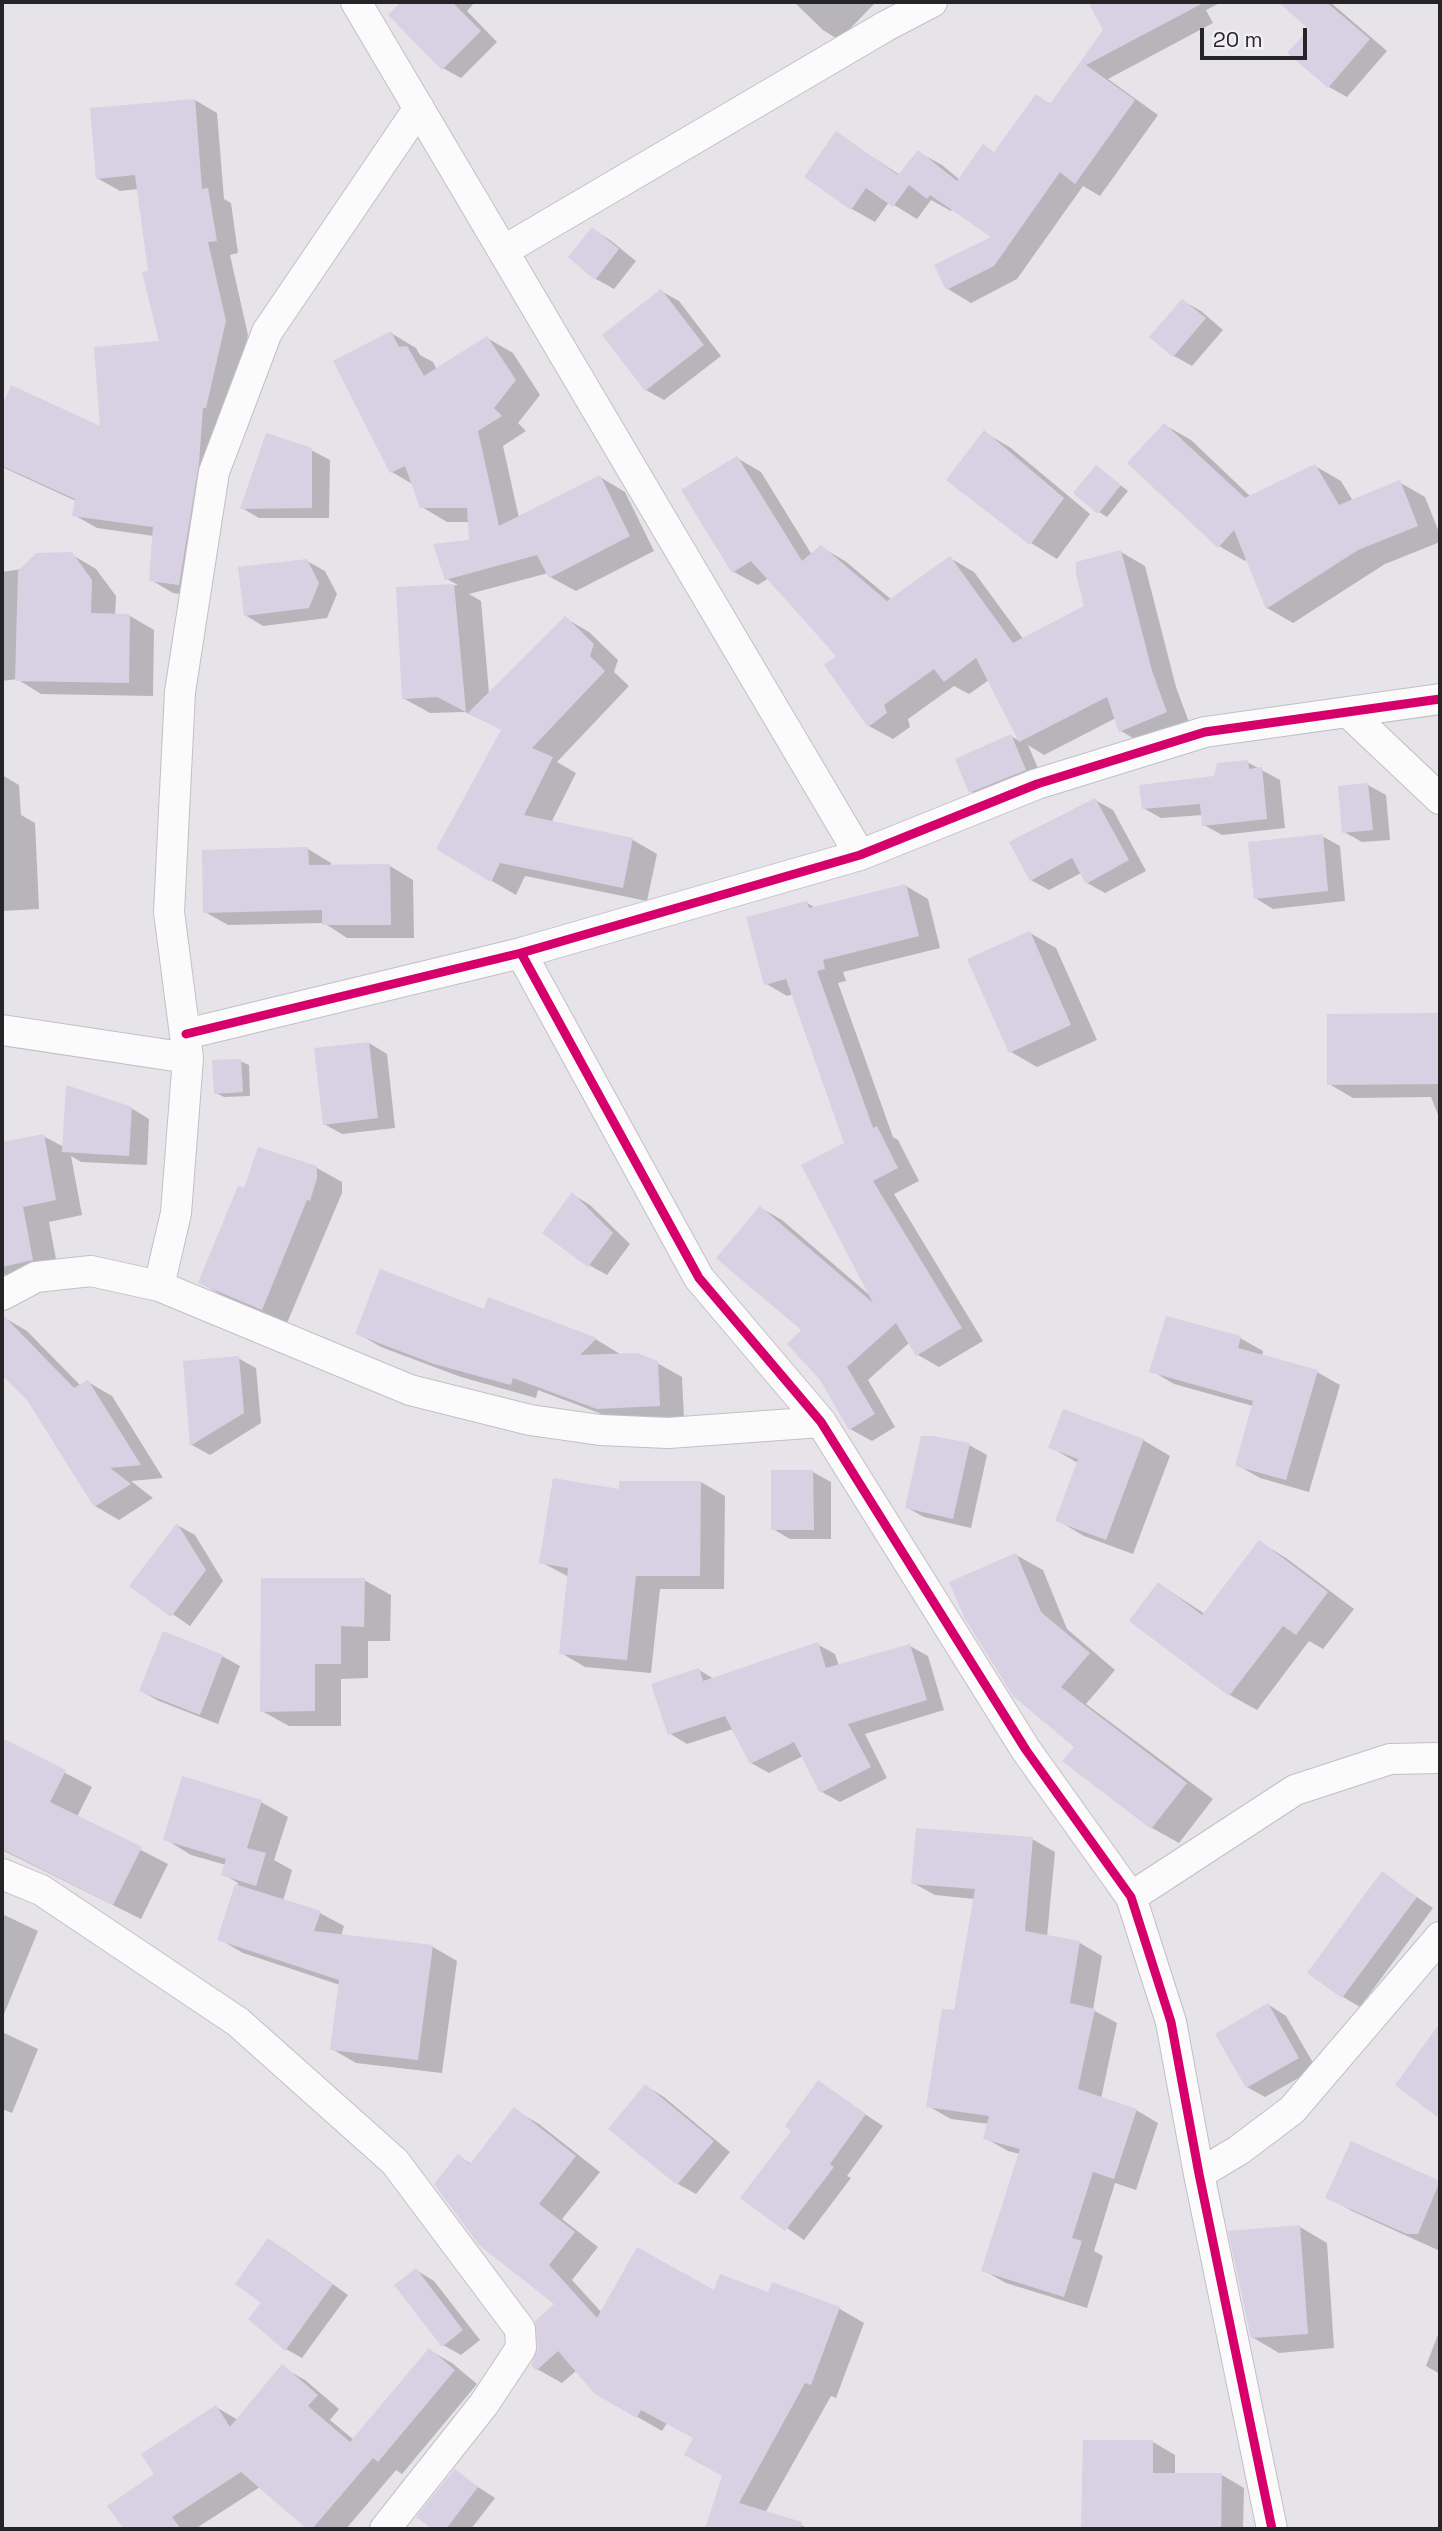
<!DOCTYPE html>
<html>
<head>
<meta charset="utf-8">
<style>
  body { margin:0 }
  #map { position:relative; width:1442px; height:2531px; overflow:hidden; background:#e6e3e9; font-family:"Space Grotesk",sans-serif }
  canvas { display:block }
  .frame { position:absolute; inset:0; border:4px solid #252427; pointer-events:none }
  .scale { position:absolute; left:1200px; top:28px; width:107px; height:32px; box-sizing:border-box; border:4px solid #252427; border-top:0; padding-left:9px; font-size:21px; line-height:24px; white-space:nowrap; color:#252427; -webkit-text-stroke:5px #f2eef8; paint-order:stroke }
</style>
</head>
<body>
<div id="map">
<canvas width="1442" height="2531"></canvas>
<div class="frame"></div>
<div class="scale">20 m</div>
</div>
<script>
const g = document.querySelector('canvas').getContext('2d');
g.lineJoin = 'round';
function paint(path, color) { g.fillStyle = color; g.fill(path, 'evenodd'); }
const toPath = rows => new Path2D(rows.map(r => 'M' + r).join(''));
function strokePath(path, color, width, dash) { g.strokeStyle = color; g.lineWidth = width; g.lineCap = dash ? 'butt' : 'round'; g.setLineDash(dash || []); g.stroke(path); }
const shadow = toPath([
  [404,2,475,2,467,11,497,42,461,78,443,68,390,15],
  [794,2,876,2,839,40,823,30],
  [1090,2,1222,2,1206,10,1213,23,1108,79,1158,115,1100,196,1083,186,1017,279,971,303,948,289,994,237,953,208,951,211,931,200,917,219,889,202,875,222,852,209,837,134,900,175,918,152,942,165,960,180,995,153,1036,96,1051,104,1105,30],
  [1300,2,1330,2,1387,51,1347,97,1329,87,1290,53,1312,28,1292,11],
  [195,100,217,113,224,199,231,203,238,253,230,255,248,335,229,420,201,597,173,593,151,580,154,536,97,528,74,515,76,501,2,467,2,411,12,388,102,429,161,343,138,189,120,191,97,178],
  [592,229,610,240,636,261,614,289,596,279],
  [661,291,679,301,721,356,664,400,646,390],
  [1183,301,1201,311,1223,330,1192,366,1174,356],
  [391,333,416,348,420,355,433,362,437,370,487,338,513,353,540,395,518,423,526,431,503,446,519,518,600,477,625,492,654,551,576,591,550,577,548,573,469,594,481,601,489,693,565,618,589,632,618,660,614,672,629,686,557,762,576,773,551,823,633,840,657,854,647,901,525,876,516,895,492,881,503,730,465,712,430,713,403,698,398,589,458,585,447,579,471,541,470,522,447,522,422,507,414,485,392,472],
  [1165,425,1191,440,1251,497,1315,466,1341,481,1353,501,1399,482,1425,497,1440,535,1440,542,1385,564,1293,623,1267,608,1247,558,1245,561,1219,546],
  [984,432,1011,448,1090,514,1057,559,1031,543],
  [311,450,330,460,329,518,259,518,242,508],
  [737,458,761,472,812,555,821,547,845,561,892,600,950,558,974,572,1024,640,1087,607,1121,552,1145,566,1176,687,1190,725,1145,745,1121,731,1116,718,1044,755,1028,745,1043,780,988,802,970,791,1011,736,1021,742,989,680,969,694,954,686,908,719,910,727,893,739,869,726,838,657,769,578,758,585,734,572],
  [1096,467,1128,491,1107,517,1099,512],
  [71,554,96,569,116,596,115,616,130,616,154,630,153,696,41,694,17,679,2,681,2,572,22,569],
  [307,561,325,571,337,594,327,618,263,626,245,615],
  [1247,762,1280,780,1285,828,1222,835,1204,825,1203,815,1161,818,1143,808],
  [2,775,19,785,21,815,35,823,39,909,2,911],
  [1368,785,1386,795,1390,840,1362,842,1344,832],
  [1095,800,1113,810,1146,871,1105,893,1087,883,1081,873,1049,890,1031,880],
  [1322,836,1340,846,1345,901,1273,909,1255,898],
  [308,849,331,863,331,867,390,866,413,880,414,938,347,938,324,923,228,925,205,912],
  [906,886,928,899,940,948,843,972,846,981,838,983,893,1137,898,1140,919,1181,894,1194,983,1341,939,1367,918,1355,910,1342,868,1380,895,1427,872,1441,850,1429,804,1330,761,1208,782,1220,873,1298,846,1144,793,994,787,996,765,983,807,903,816,908],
  [1030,933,1056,948,1097,1040,1037,1067,1011,1052],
  [1329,1015,1440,1015,1440,1120,1431,1097,1353,1098,1329,1084],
  [369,1043,387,1054,395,1128,342,1134,324,1124],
  [240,1061,249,1065,250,1096,224,1097,216,1093],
  [131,1108,149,1119,147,1165,81,1162,71,1156,82,1215,49,1222,59,1275,19,1283,2,1273,2,1144,43,1136,64,1147],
  [317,1168,342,1182,342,1193,287,1323,225,1297,201,1283,245,1191],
  [572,1194,590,1205,630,1244,607,1275,589,1265],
  [489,1299,597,1340,620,1354,618,1356,657,1363,682,1377,684,1419,623,1422,538,1390,536,1398,461,1377,381,1347,357,1333,485,1311],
  [3,1317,27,1331,81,1386,88,1382,112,1396,163,1478,131,1481,153,1498,119,1520,95,1506,28,1399,2,1372],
  [1240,1338,1263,1351,1262,1357,1317,1372,1340,1385,1309,1492,1260,1478,1237,1465,1253,1406,1174,1384,1152,1371],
  [238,1358,256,1368,261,1423,210,1455,192,1445,185,1363],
  [1143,1440,1170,1456,1133,1554,1084,1536,1057,1520,1078,1463,1050,1447],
  [969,1445,987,1455,971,1528,924,1517,906,1507],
  [813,1472,831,1482,831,1539,790,1539,773,1529],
  [701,1482,725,1496,724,1589,660,1589,651,1673,585,1667,561,1653,569,1577,541,1562,620,1491],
  [177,1525,195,1535,223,1581,190,1626,132,1586],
  [1260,1542,1286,1558,1354,1609,1323,1649,1309,1641,1257,1710,1230,1695,1131,1621,1159,1584,1205,1614],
  [1016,1555,1043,1570,1067,1629,1115,1670,1086,1704,1213,1799,1179,1843,1152,1828,1065,1761,1076,1747],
  [364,1580,391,1595,390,1641,368,1641,368,1678,341,1679,341,1726,289,1726,262,1711],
  [817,1644,835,1654,839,1666,910,1646,928,1656,944,1710,865,1734,887,1778,840,1802,822,1792,803,1756,769,1773,751,1763,733,1729,687,1744,669,1733,699,1670,714,1679],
  [222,1656,240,1666,218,1724,159,1701,141,1691],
  [2,1740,92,1787,77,1817,168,1864,141,1919,2,1850],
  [261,1802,288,1817,274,1860,292,1870,283,1901,320,1913,344,1926,341,1936,433,1947,457,1961,442,2073,356,2063,332,2049,340,1985,243,1953,219,1939,238,1883,223,1874,226,1865,191,1855,165,1839],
  [1032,1839,1055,1852,1047,1937,1080,1943,1102,1956,1093,2010,1117,2023,1101,2099,1136,2110,1158,2123,1136,2190,1115,2183,1094,2251,1103,2256,1087,2308,1006,2283,983,2270,1020,2154,1008,2151,985,2138,989,2124,951,2119,928,2106,955,2012,975,1899,935,1895,913,1883],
  [1383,1874,1433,1908,1360,2007,1343,1997],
  [2,1914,38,1931,2,2019],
  [1269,2005,1286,2016,1316,2068,1265,2097,1247,2087],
  [2,2032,38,2049,12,2113,2,2109],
  [818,2083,883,2126,847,2176,851,2178,804,2240,743,2197,794,2130],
  [646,2086,664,2097,730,2152,696,2194,678,2184],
  [515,2110,539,2124,600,2172,562,2219,598,2247,572,2280,602,2313,715,2292,769,2294,773,2284,840,2309,864,2323,836,2398,831,2396,765,2513,796,2522,808,2529,707,2529,724,2475,695,2438,667,2423,662,2431,622,2408,577,2370,562,2383,537,2369,557,2304,458,2156,472,2164],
  [1352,2144,1440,2183,1440,2251,1352,2211,1328,2197],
  [1300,2227,1327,2243,1334,2348,1279,2353,1252,2337],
  [284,2249,348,2295,302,2358,286,2349,250,2318,264,2303],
  [416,2270,434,2281,480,2340,461,2355,443,2345],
  [1440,2329,1440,2374,1426,2366],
  [429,2350,452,2363,477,2384,402,2474,396,2470,346,2529,310,2529,260,2487,195,2529,126,2529,110,2506,156,2475,216,2407,238,2420,282,2367,305,2380,339,2409,330,2420,354,2440],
  [1084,2442,1153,2442,1175,2455,1175,2475,1222,2475,1244,2488,1243,2529,1083,2529],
  [455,2472,495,2498,471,2529,435,2529,419,2517]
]);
const building = toPath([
  [401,2,452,2,481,31,442,70,388,15],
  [1088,2,1205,2,1086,65,1135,100,1075,184,1060,172,994,266,946,290,934,265,991,237,930,195,927,199,909,185,893,207,866,188,851,210,804,177,836,131,898,175,918,150,957,181,983,144,994,152,1036,94,1050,104,1103,30],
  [1278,2,1326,2,1370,39,1328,88,1287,53,1309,29],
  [195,99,202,189,208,188,217,241,208,242,226,321,206,408,203,408,199,463,179,585,149,581,153,527,72,516,75,499,2,466,2,406,11,385,100,426,94,347,159,341,142,272,148,271,135,175,96,179,90,108],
  [592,227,619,249,595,280,568,257],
  [661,289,704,345,645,391,602,335],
  [1182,299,1206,318,1173,357,1149,337],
  [391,331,399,347,407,346,424,376,487,336,516,380,494,408,502,416,478,431,499,526,600,475,630,536,549,578,537,555,445,580,433,544,469,540,467,508,420,508,405,466,390,473,333,361],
  [1164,423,1245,498,1315,464,1339,505,1400,480,1418,526,1358,550,1266,609,1234,530,1218,548,1127,463],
  [984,430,1064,498,1030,545,946,480],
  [266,433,312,448,312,508,240,509],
  [737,456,802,561,821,545,887,601,950,556,1013,643,1084,606,1076,574,1076,562,1121,550,1152,671,1167,712,1119,732,1107,697,1019,742,976,658,944,682,934,669,884,705,887,713,868,727,824,665,836,656,751,561,732,573,681,490],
  [1096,465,1121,485,1098,514,1073,493],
  [72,552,92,580,91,613,130,614,129,683,15,681,18,571,36,553],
  [307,559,319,583,309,608,244,616,238,567],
  [454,584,466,712,437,697,402,699,396,587],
  [565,616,594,644,590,656,605,671,532,748,553,757,524,815,633,838,623,888,500,863,491,882,436,849,501,730,468,713],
  [1011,734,1026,770,969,793,955,759],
  [1248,760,1249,769,1262,767,1267,819,1202,826,1200,804,1142,809,1139,785,1214,776,1217,763],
  [1368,783,1373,830,1342,833,1338,786],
  [1095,798,1129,860,1086,884,1072,858,1030,881,1009,842],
  [1323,834,1328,891,1254,899,1248,842],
  [308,847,309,865,390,864,391,925,322,925,322,910,203,913,202,850],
  [906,884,919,936,823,960,825,969,817,971,873,1128,877,1126,898,1168,873,1181,962,1328,916,1356,896,1323,847,1367,875,1414,849,1430,820,1380,787,1344,801,1330,716,1258,760,1206,873,1303,801,1165,844,1143,786,979,764,985,746,917,807,901,809,908],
  [1030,931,1071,1025,1009,1053,967,959],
  [1440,1013,1440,1084,1327,1085,1327,1014],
  [369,1042,378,1118,323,1125,314,1048],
  [241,1059,243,1092,214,1094,212,1060],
  [66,1085,132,1107,129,1156,62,1152],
  [44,1134,56,1200,23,1207,33,1260,2,1267,2,1142],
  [258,1147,317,1166,317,1178,310,1201,307,1200,262,1310,198,1283,238,1186,244,1188],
  [572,1192,613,1233,588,1267,542,1233],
  [380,1269,484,1309,488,1297,597,1338,580,1355,637,1353,658,1361,660,1406,597,1409,513,1378,511,1385,434,1364,355,1334],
  [2,1314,74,1388,88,1380,141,1465,110,1468,131,1484,94,1507,27,1400,2,1375],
  [1166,1316,1241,1336,1238,1348,1318,1370,1286,1480,1235,1466,1253,1401,1149,1372],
  [239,1356,244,1413,190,1446,183,1361],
  [1063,1409,1144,1439,1106,1540,1055,1521,1078,1459,1048,1448],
  [921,1436,933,1436,970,1443,953,1519,905,1508],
  [771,1470,813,1470,814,1530,771,1530],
  [553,1478,619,1489,619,1481,701,1481,700,1576,636,1576,627,1660,559,1654,568,1568,539,1563],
  [177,1523,206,1570,171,1617,129,1586],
  [1259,1540,1328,1592,1296,1635,1283,1626,1229,1696,1129,1621,1158,1582,1202,1615],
  [1016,1553,1041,1612,1090,1653,1061,1687,1187,1783,1151,1829,1062,1761,1074,1747,1013,1696,964,1617,949,1582],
  [261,1578,365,1578,364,1627,341,1626,341,1664,315,1664,315,1711,260,1712],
  [163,1631,223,1655,200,1715,139,1691],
  [818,1642,826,1668,910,1644,927,1700,848,1724,871,1767,820,1793,794,1742,750,1764,725,1716,668,1735,651,1684,699,1668,703,1681],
  [2,1738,66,1770,50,1802,142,1847,113,1905,2,1849],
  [182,1776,262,1800,247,1848,266,1853,256,1886,221,1875,226,1859,163,1840],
  [916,1828,1033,1837,1025,1931,1080,1941,1070,2003,1095,2009,1078,2089,1137,2109,1114,2179,1093,2172,1072,2238,1082,2241,1064,2297,981,2271,1020,2149,983,2139,989,2116,926,2107,942,2009,954,2010,975,1889,911,1884],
  [1382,1871,1417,1897,1342,1998,1307,1973],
  [235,1884,321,1911,314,1931,433,1945,418,2060,330,2050,339,1980,217,1940],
  [1268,2003,1299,2058,1246,2088,1215,2034],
  [1440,2023,1440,2119,1395,2085],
  [818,2080,866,2114,830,2164,834,2167,785,2231,740,2198,791,2131,785,2126],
  [645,2084,714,2141,677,2185,608,2129],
  [514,2107,576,2156,539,2204,575,2232,549,2265,597,2318,637,2247,714,2290,720,2274,768,2292,772,2282,840,2307,811,2385,805,2383,739,2503,802,2522,801,2529,705,2529,722,2476,684,2455,693,2438,641,2410,637,2418,595,2394,558,2351,536,2371,531,2365,538,2347,535,2321,554,2304,479,2245,434,2184,458,2154,470,2164],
  [1351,2141,1440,2181,1418,2234,1407,2234,1325,2198],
  [1300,2225,1308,2334,1251,2338,1228,2231],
  [268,2238,333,2284,285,2351,248,2319,261,2303,235,2284],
  [416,2268,463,2330,442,2347,394,2285],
  [429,2348,455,2370,378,2462,373,2458,312,2529,307,2529,241,2472,172,2517,181,2529,124,2529,107,2506,154,2474,141,2454,216,2405,230,2427,282,2364,318,2395,308,2406,350,2442],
  [1083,2440,1153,2440,1153,2473,1222,2473,1221,2529,1081,2529],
  [455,2469,478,2487,446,2529,432,2529,416,2517]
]);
const minor = toPath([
  [356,2,860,855],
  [503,251,886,26,932,2],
  [1348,712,1440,799],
  [521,953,699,1278,821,1422,1026,1750,1131,1897,1171,2022,1199,2174,1272,2529],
  [2,1030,188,1058],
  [186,1034,521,953,860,855,1037,784,1205,732,1440,699],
  [159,1286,176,1213,188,1058,169,912,180,692,214,472,267,332,419,108],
  [2,1295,36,1277,91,1271,159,1286,410,1390,530,1420,600,1430,668,1433,821,1422],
  [2,1874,41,1890,238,2022,395,2162,520,2329,521,2348,484,2404,385,2529],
  [1131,1897,1295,1790,1390,1759,1440,1758],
  [1199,2174,1239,2150,1292,2110,1440,1937]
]);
const cycleway = toPath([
  [521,953,699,1278,821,1422,1026,1750,1131,1897,1171,2022,1199,2174,1272,2529],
  [186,1034,521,953,860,855,1037,784,1205,732,1440,699]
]);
paint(shadow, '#0003');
paint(building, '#d8d0e3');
strokePath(minor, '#c2c0c5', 32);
strokePath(minor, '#fbfbfc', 30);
strokePath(cycleway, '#d6006c', 9);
</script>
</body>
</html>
